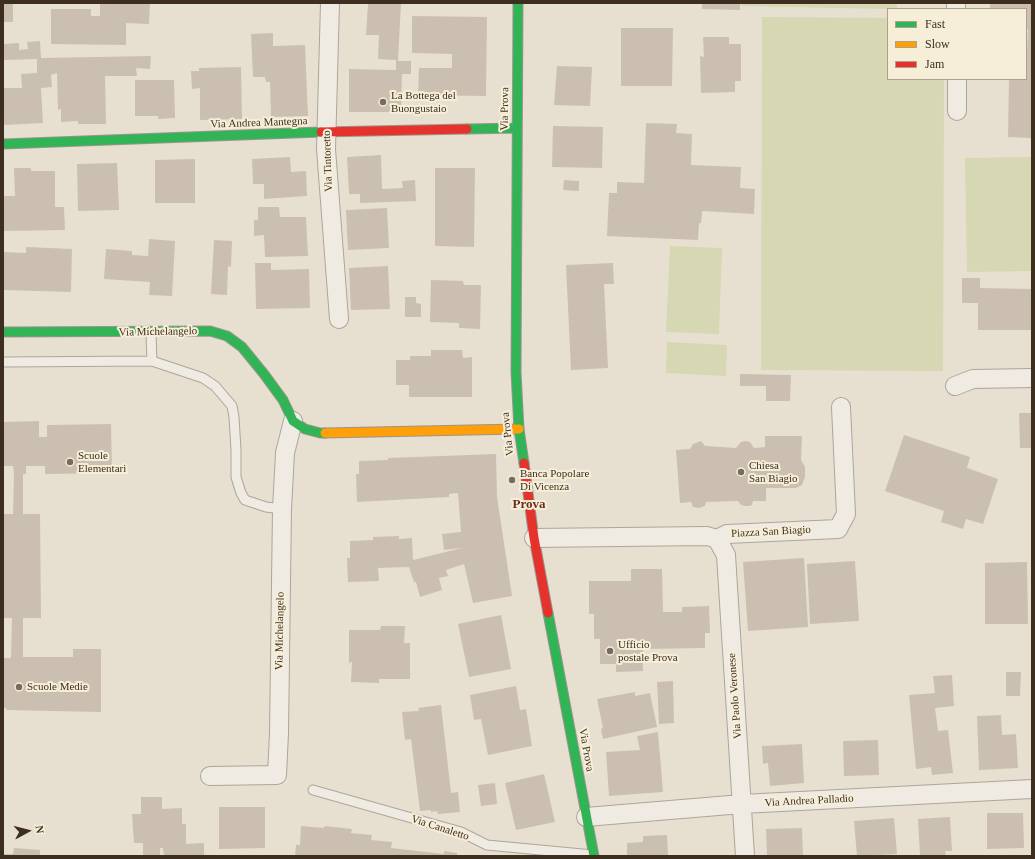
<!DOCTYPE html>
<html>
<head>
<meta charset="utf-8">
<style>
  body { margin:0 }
  #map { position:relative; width:1035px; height:859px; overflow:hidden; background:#e7e0d1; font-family:Georgia,serif }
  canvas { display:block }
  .frame { position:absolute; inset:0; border:4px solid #3d2e20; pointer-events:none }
  .legend { position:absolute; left:887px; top:8px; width:140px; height:72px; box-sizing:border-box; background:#f7eed8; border:1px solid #ada18e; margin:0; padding:5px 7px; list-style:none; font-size:12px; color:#3d2e20 }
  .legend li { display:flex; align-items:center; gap:8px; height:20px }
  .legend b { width:20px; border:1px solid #ada18e }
  .north { position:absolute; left:8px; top:811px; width:40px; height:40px; -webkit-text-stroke:3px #f7eed8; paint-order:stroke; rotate:83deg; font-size:11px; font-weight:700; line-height:16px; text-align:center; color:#3d2e20 }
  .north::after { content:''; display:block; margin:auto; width:14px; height:18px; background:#3d2e20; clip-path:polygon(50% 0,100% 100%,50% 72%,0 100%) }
</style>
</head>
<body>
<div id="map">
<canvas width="1035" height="859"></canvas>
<div class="frame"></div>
<ul class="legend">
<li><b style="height:5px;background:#30b455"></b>Fast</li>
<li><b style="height:5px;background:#ff9f0a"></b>Slow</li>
<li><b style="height:5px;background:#e5322d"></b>Jam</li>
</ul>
<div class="north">N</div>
</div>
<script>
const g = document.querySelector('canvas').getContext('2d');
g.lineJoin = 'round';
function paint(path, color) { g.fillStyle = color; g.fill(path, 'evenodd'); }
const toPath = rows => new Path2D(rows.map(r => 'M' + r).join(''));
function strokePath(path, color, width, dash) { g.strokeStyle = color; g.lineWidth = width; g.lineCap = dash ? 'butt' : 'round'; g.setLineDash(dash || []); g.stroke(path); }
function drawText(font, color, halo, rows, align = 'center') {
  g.font = font + ' Georgia,serif'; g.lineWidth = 4; g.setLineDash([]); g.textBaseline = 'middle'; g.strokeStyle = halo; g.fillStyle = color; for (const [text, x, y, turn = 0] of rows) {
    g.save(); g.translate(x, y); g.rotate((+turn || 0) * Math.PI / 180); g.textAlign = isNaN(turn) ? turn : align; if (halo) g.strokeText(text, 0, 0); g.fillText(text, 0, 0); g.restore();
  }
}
const green = toPath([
  [742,3,897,3,897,9,888,9,741,6],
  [762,17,888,18,888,79,944,79,943,371,761,370],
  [1032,157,1032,271,967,272,965,158],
  [670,246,722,248,719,334,666,332],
  [667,342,727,345,726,376,666,373]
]);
const building = toPath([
  [3,3,13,3,13,22,3,22],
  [100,3,150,3,149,24,126,23,126,45,51,44,51,9,91,9,91,16,100,16],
  [373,3,401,3,398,61,411,61,411,74,402,74,401,112,349,112,349,69,396,70,396,60,378,59,379,35,366,35,368,4,373,4],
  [702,3,740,3,740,10,702,9],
  [990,3,1032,3,1032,138,1008,137,1009,79,1026,79,1028,29,1026,29,1026,9,990,9],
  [412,16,487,17,486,96,418,95,419,68,452,68,452,54,412,53],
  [621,28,673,28,672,86,621,86],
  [273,33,273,46,305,45,308,116,271,117,270,82,266,82,265,77,253,77,251,34],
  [703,37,729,37,729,44,741,44,741,81,735,81,735,92,701,93,700,56,704,57],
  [40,41,41,58,151,56,150,69,136,68,137,76,105,76,106,124,78,124,78,121,61,122,61,109,58,110,57,73,51,75,52,87,41,88,43,123,3,125,3,88,22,88,21,74,37,73,37,59,4,60,4,44,19,43,19,50,28,49,27,42],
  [557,66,592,67,590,106,554,105],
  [241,67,242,119,200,120,200,88,192,89,191,71,199,71,199,68],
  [135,80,174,80,175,118,158,119,158,116,135,116],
  [646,123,677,124,676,133,692,134,691,165,741,167,740,188,755,189,754,214,702,211,701,223,699,223,698,240,607,236,609,193,617,193,617,182,644,183],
  [553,126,603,127,602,168,552,167],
  [381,155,382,189,403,188,402,181,415,180,416,201,360,203,360,194,349,194,347,157],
  [290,157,291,172,306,171,307,196,264,199,264,184,253,184,252,159],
  [195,159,195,203,155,203,155,160],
  [117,163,119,210,78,211,77,164],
  [14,168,31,168,31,171,55,171,55,207,64,207,65,230,3,231,3,196,15,196],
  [435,168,475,168,474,247,435,246],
  [564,180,579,181,579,191,563,190],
  [258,207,279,207,280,217,306,217,308,256,265,257,264,235,254,236,254,220,258,220],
  [387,208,389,248,348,250,346,210],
  [149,239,175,241,172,296,149,295,150,282,104,279,106,249,132,251,132,255,148,256],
  [214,240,232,241,231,267,228,266,227,295,211,294],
  [26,247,72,249,71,292,3,290,3,252,26,253],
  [255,263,271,263,271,270,309,269,310,308,256,309],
  [613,263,614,284,604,284,608,368,571,370,566,265],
  [388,266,390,309,351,310,349,268],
  [962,278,980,278,980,288,1032,289,1032,330,978,330,978,303,962,303],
  [431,280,463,281,464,285,481,285,480,329,459,328,459,323,430,322],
  [405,297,416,297,416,303,421,304,421,317,405,317],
  [431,350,462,350,463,358,472,357,472,397,409,397,409,385,396,385,396,360,410,360,410,356,431,356],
  [740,374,791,375,790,401,766,401,766,386,740,386],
  [1019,413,1032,413,1032,448,1020,448],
  [39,421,39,437,47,437,47,425,111,424,112,473,45,474,45,466,26,466,26,474,23,474,23,514,40,514,41,618,23,618,23,657,73,657,73,649,101,649,101,712,6,710,7,708,3,708,3,658,11,658,12,618,3,618,3,514,13,514,14,473,13,466,3,466,3,422],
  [904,435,970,457,967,468,998,479,983,524,966,519,963,529,941,522,944,511,885,491],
  [765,436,802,436,801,460,805,467,805,477,802,485,796,488,766,488,766,501,753,501,752,505,749,506,744,506,740,504,738,501,706,502,705,506,699,508,693,507,691,502,680,503,676,450,690,449,693,444,701,441,705,446,736,448,741,442,746,441,750,442,754,448,765,447],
  [496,454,497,497,512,596,473,603,464,564,446,570,448,576,439,578,442,590,420,597,416,582,414,582,409,567,378,568,379,581,348,582,347,558,350,558,350,541,373,540,373,537,399,536,399,539,412,538,413,560,462,548,444,550,442,534,461,532,458,493,449,494,449,497,357,502,356,474,359,474,359,461,388,460,388,458],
  [804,558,808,627,748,631,743,562],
  [855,561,859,621,810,624,807,564],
  [1027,562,1028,624,985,624,985,563],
  [631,569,662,569,663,612,682,612,682,607,709,606,710,633,705,633,705,648,643,649,643,671,616,672,616,664,600,664,600,639,594,639,594,614,589,614,589,581,631,581],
  [501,615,511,669,469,677,458,624],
  [381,626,405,626,404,643,410,643,410,679,379,679,379,683,351,682,352,662,349,663,349,630,380,630],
  [1006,672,1021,672,1020,696,1006,696],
  [952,675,954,706,935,708,938,731,948,730,953,773,932,775,931,767,916,769,909,695,935,693,933,676],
  [673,681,674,723,659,724,657,682],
  [516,686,520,710,526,709,532,746,488,755,481,719,474,720,470,695],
  [635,692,635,696,650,693,657,727,603,739,601,729,603,728,597,699],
  [441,705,451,793,458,792,460,812,438,814,437,811,431,812,431,810,420,811,411,739,405,740,402,712,419,711,418,708],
  [1001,715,1002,735,1016,734,1018,768,979,770,977,716],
  [658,732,663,792,609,796,606,752,640,750,637,736],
  [878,740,879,775,844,776,843,741],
  [802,744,804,783,770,786,768,763,763,764,762,746],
  [544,774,555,822,516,830,505,783],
  [495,783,497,804,481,806,478,785],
  [141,797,162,797,162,809,182,808,182,824,186,824,186,844,204,843,204,856,164,856,163,848,160,848,160,856,143,856,143,843,134,843,132,814,141,814],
  [219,807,265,807,265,848,219,849],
  [987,813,1023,813,1024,848,987,849],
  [950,817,952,851,945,851,946,856,920,856,918,819],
  [894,818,897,854,857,856,854,821],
  [301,826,324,828,325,826,352,829,351,833,372,835,371,840,392,842,391,848,444,854,444,851,457,853,457,856,295,856,296,845,300,845],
  [802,828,803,856,767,856,766,829],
  [667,835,668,856,627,856,627,843,643,842,643,836],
  [14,848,40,850,40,856,3,856,3,854,13,854]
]);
const lane = toPath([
  [152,361,203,378,215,386,232,406,234,417,236,450,236,477,241,493,245,500,266,507,282,509],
  [3,362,152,361,151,333],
  [313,790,461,832,487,845,593,855]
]);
const street = toPath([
  [330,3,326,149,339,319],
  [956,3,956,9],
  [957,79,957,111],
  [955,386,973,379,1032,378],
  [534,538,707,536,717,539],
  [717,539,726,555,745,856],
  [717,539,727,534,838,529,846,514,841,407],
  [210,776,277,775,279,733,282,509,285,453,293,421],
  [586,817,742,804,1032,789]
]);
const fast = toPath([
  [518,3,516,372,519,429,524,463],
  [467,129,517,128],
  [3,144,321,132],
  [3,332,210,331,227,336,242,347,264,374,283,400,293,421,305,429,320,433,325,433],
  [548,613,594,856]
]);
const slow = toPath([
  [325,433,519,429]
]);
const jam = toPath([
  [321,132,467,129],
  [524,463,534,538,548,613]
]);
const markers = [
  [383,102,4,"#786c5e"],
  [70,462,4,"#786c5e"],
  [741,472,4,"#786c5e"],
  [512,480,4,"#786c5e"],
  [610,651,4,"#786c5e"],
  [19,687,4,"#786c5e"]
];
const poiNames = [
  ["La Bottega del",391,96],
  ["Buongustaio",391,109],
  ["Scuole",78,456],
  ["Elementari",78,469],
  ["Chiesa",749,466],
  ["San Biagio",749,479],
  ["Banca Popolare",520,474],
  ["Di Vicenza",520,487],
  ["Ufficio",618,645],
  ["postale Prova",618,658],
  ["Scuole Medie",27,687]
];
const streetNames = [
  ["Via Prova",505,109,-89],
  ["Via Andrea Mantegna",259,123,-2],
  ["Via Tintoretto",328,161,-92],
  ["Via Michelangelo",158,332,-1],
  ["Via Prova",508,434,-96],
  ["Piazza San Biagio",771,532,-3],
  ["Via Michelangelo",280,631,-89],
  ["Via Paolo Veronese",735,696,-94],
  ["Via Prova",586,750,80],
  ["Via Andrea Palladio",809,801,-3],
  ["Via Canaletto",440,828,18]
];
const quarterNames = [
  ["Prova",529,505]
];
paint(green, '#d6d7b3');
paint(building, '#cbbfb2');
strokePath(lane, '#ada599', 11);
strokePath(street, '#ada599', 20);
strokePath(fast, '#9c958a', 11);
strokePath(slow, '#9c958a', 11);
strokePath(jam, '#9c958a', 11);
strokePath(lane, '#efebe3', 9);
strokePath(street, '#efebe3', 18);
strokePath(fast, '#30b455', 9);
strokePath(slow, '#ff9f0a', 9);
strokePath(jam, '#e5322d', 9);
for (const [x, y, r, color] of markers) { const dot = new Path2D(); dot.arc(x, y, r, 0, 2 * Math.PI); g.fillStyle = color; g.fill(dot); strokePath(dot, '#f7eed8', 1.5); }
drawText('11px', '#3d2e20', '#f7eed8', poiNames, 'left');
drawText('11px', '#3d2e20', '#f7eed8', streetNames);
drawText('bold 13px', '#6b2e1e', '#f7eed8', quarterNames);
</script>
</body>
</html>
